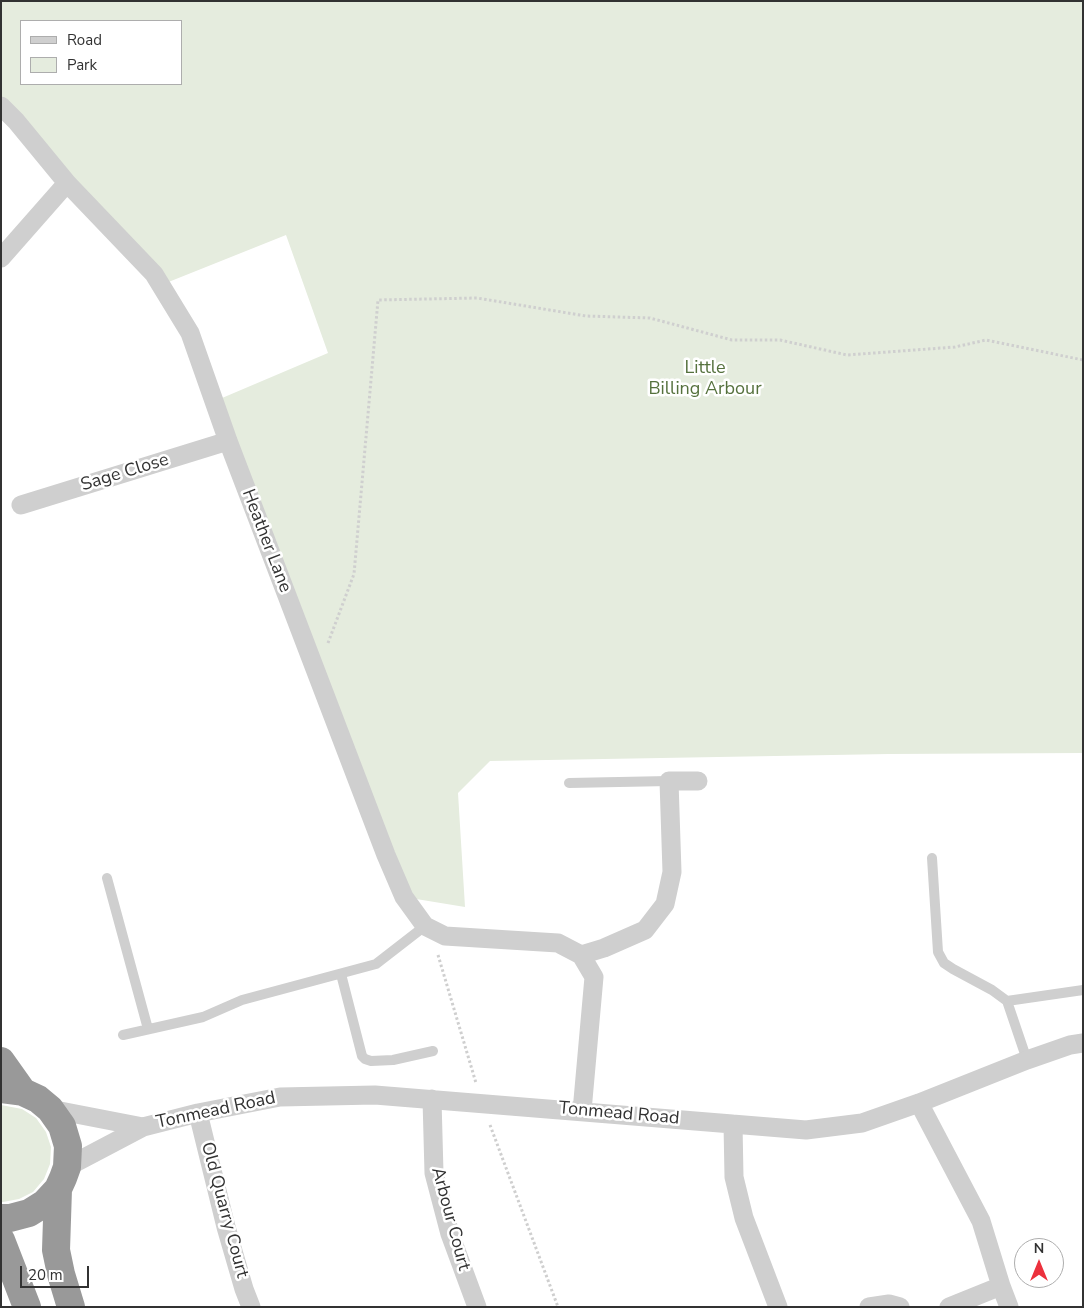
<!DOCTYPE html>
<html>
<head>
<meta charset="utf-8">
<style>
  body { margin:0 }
  #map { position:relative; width:1084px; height:1308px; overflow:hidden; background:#fff; font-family:"Nunito Sans",sans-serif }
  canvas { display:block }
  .frame { position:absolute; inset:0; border:2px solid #323232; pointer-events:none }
  .legend { position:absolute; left:20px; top:20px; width:162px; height:65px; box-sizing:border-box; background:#fff; border:1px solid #adadad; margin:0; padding:6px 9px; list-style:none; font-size:15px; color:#323232 }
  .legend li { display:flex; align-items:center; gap:10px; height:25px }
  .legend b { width:25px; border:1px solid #adadad }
  .north { position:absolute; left:1014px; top:1238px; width:50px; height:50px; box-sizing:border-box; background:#fff; border:1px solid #adadad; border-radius:50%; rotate:0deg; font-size:14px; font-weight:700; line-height:20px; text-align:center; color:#323232 }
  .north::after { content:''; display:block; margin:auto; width:18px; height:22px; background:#ec313d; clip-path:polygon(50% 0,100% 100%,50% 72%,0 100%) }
  .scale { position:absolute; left:20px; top:1266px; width:69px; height:22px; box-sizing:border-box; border:2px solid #323232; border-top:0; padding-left:6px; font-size:15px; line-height:18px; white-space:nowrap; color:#323232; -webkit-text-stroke:4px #fff; paint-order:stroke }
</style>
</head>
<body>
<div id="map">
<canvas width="1084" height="1308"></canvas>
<div class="frame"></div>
<ul class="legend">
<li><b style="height:6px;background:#cfcfcf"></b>Road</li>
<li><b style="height:14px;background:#e5ecde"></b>Park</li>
</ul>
<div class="north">N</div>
<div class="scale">20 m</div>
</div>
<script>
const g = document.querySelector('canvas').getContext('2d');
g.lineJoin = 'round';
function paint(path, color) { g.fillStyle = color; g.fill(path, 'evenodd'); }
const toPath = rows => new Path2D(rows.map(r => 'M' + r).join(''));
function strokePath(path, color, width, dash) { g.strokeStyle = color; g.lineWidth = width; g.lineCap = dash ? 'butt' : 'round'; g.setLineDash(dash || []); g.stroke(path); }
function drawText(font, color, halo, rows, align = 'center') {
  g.font = font + ' "Nunito Sans",sans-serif'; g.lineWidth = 5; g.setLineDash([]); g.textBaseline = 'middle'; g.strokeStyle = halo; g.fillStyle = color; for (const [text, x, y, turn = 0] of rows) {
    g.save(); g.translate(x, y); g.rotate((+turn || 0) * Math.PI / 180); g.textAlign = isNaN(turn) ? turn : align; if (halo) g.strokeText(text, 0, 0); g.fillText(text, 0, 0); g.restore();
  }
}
const green = toPath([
  [1,1,1083,1,1083,753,889,754,490,761,458,793,465,907,404,897,215,401,328,353,286,235,161,285,1,104],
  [21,21,181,21,181,84,21,84],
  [1,1105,22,1109,36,1118,46,1132,51,1147,50,1164,44,1179,33,1192,19,1199,3,1202,1,1202]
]);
const path = toPath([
  [328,643,354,574,378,300,477,298,586,316,650,318,732,340,780,340,847,355,955,347,986,340,1083,360],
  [438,955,476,1083],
  [490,1125,558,1307]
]);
const lane = toPath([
  [569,783,669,781],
  [932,858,938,952,944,963,953,969,992,990,1007,1001,1027,1060],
  [107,878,148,1029],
  [341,974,362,1056,365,1059,371,1061,393,1060,433,1051],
  [1007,1001,1083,990],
  [123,1035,203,1017,242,1000,376,964,425,926]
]);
const street = toPath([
  [1,106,16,121,67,183],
  [1,258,67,183,154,274,190,333,228,441,386,855,404,897,425,926,445,936,558,943,581,955,604,948,645,930,665,904,672,872,669,781,698,781],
  [21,505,228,441],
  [581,955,594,977,582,1111],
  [432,1099,434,1173,450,1234,477,1307],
  [919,1103,981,1221,1001,1286,949,1307],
  [50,1109,143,1127],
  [198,1113,226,1227,244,1289,251,1307],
  [733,1124,734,1177,744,1218,778,1307],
  [67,1167,143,1127,198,1113,280,1097,375,1095,806,1130,862,1123,919,1103,1027,1060,1070,1045,1083,1043],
  [1001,1286,1009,1307],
  [869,1307,889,1304,900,1307]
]);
const highway = toPath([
  [1,1061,23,1092],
  [1,1089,23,1092,38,1099,50,1109,62,1126,68,1146,67,1167,63,1178,58,1189,45,1203,29,1213,10,1218,1,1218],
  [58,1189,56,1250,61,1274,71,1307],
  [1,1240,27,1307]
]);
const parkNames = [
  ["Little",705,369],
  ["Billing Arbour",705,390]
];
const streetNames = [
  ["Sage Close",125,473,-17],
  ["Heather Lane",266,541,69],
  ["Tonmead Road",216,1111,-12],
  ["Tonmead Road",619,1114,5],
  ["Old Quarry Court",224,1210,75],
  ["Arbour Court",450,1219,75]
];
paint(green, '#e5ecde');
strokePath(path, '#cfcfcf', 3, [2.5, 2.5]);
strokePath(lane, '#cfcfcf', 10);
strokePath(street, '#cfcfcf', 19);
strokePath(highway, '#999', 28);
drawText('18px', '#55713d', '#fff', parkNames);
drawText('18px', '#323232', '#fff', streetNames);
</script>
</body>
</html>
